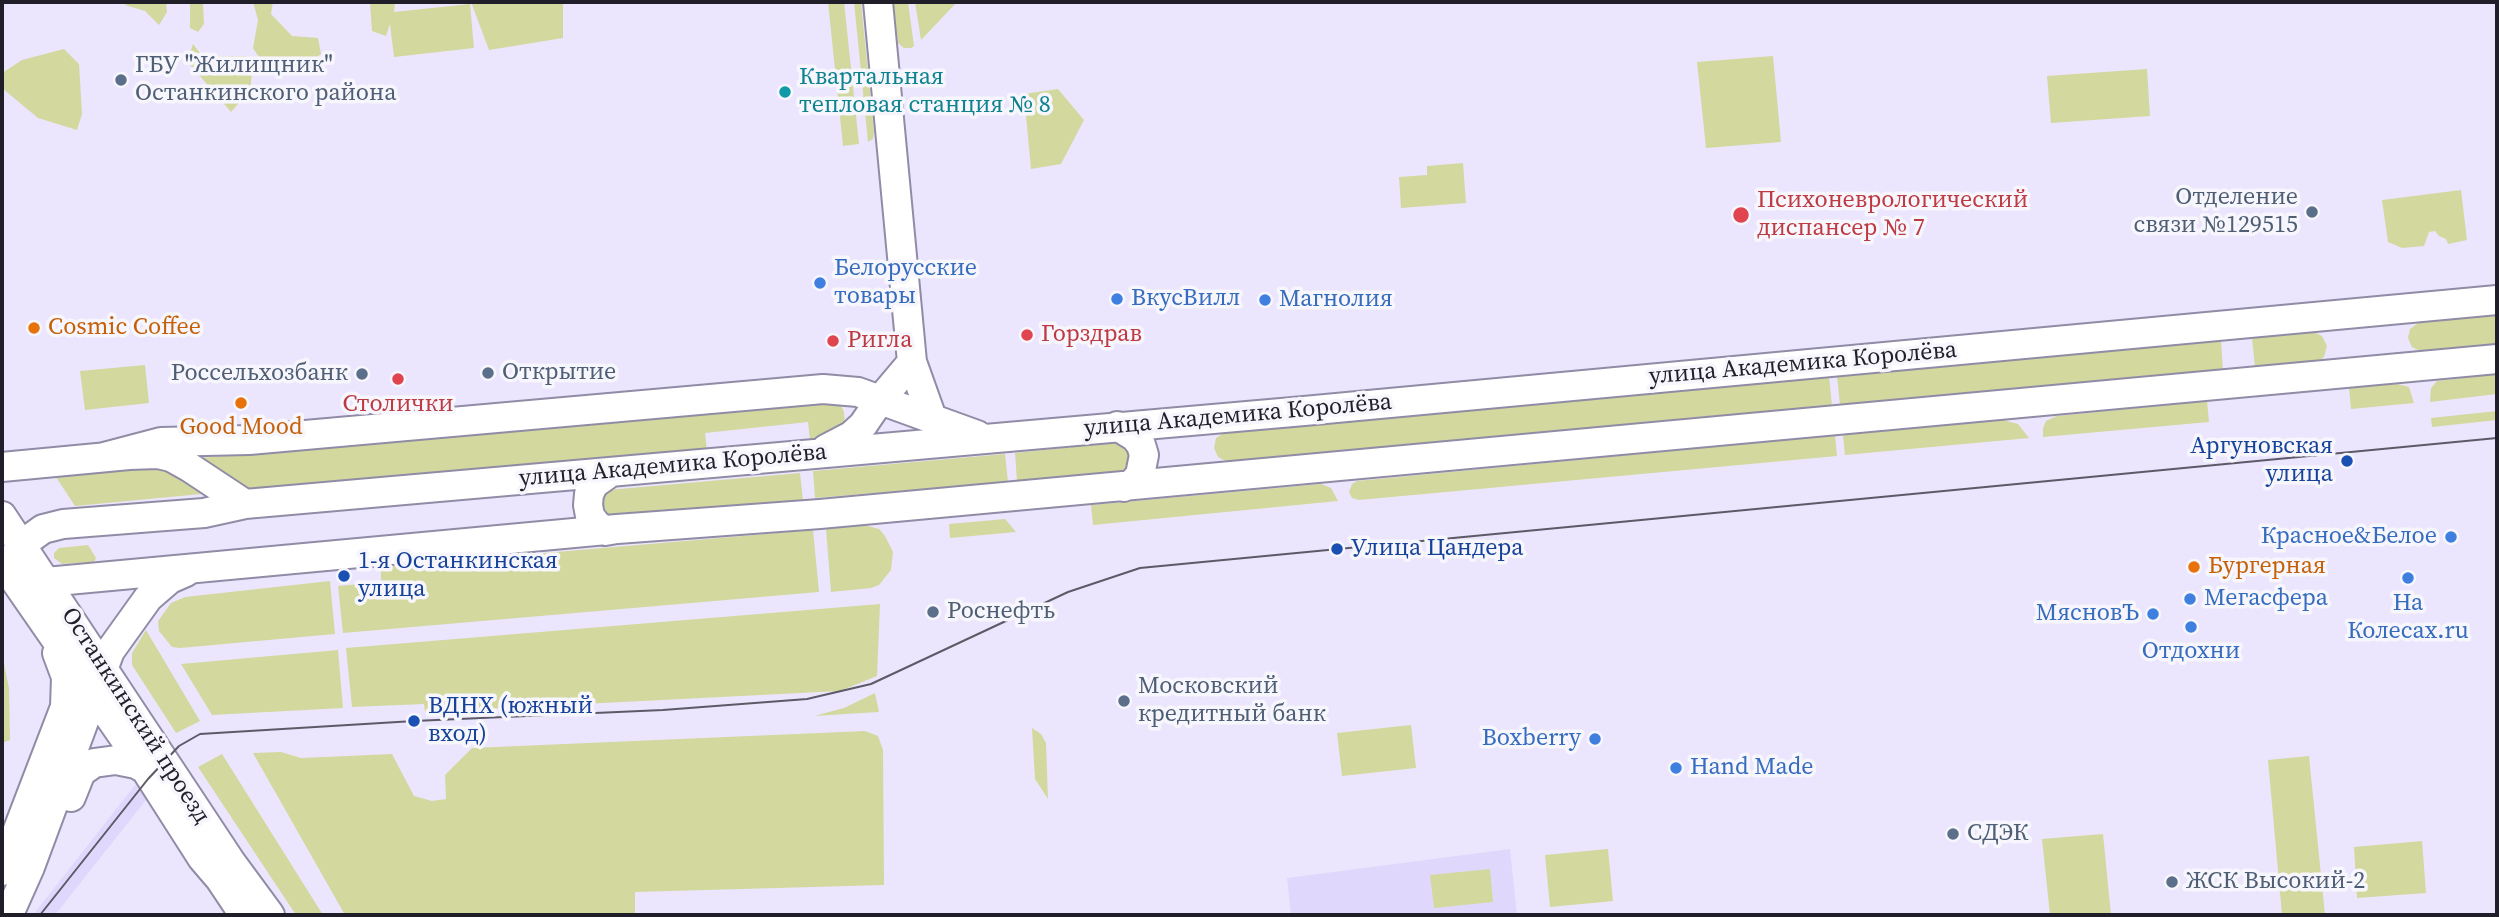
<!DOCTYPE html>
<html>
<head>
<meta charset="utf-8">
<style>
  body { margin:0 }
  #map { position:relative; width:2499px; height:917px; overflow:hidden; background:#ebe6fd; font-family:"Source Serif 4",serif }
  canvas { display:block }
  .frame { position:absolute; inset:0; border:4px solid #201e28; pointer-events:none }
</style>
</head>
<body>
<div id="map">
<canvas width="2499" height="917"></canvas>
<div class="frame"></div>
</div>
<script>
const g = document.querySelector('canvas').getContext('2d');
g.lineJoin = 'round';
function paint(path, color) { g.fillStyle = color; g.fill(path, 'evenodd'); }
const toPath = rows => new Path2D(rows.map(r => 'M' + r).join(''));
function strokePath(path, color, width, dash) { g.strokeStyle = color; g.lineWidth = width; g.lineCap = dash ? 'butt' : 'round'; g.setLineDash(dash || []); g.stroke(path); }
function drawText(font, color, halo, rows, align = 'center') {
  g.font = font + ' "Source Serif 4",serif'; g.lineWidth = 7; g.setLineDash([]); g.textBaseline = 'middle'; g.strokeStyle = halo; g.fillStyle = color; for (const [text, x, y, turn = 0] of rows) {
    g.save(); g.translate(x, y); g.rotate((+turn || 0) * Math.PI / 180); g.textAlign = isNaN(turn) ? turn : align; if (halo) g.strokeText(text, 0, 0); g.fillText(text, 0, 0); g.restore();
  }
}
const built = toPath([
  [139,780,150,795,55,915,33,915],
  [1510,849,1517,915,1291,915,1287,878]
]);
const green = toPath([
  [128,2,166,2,167,12,159,25,145,11,125,5],
  [190,2,203,2,204,24,198,32,190,28],
  [253,2,273,2,271,14,292,36,318,38,321,54,314,59,263,63,253,48,258,20],
  [370,2,416,2,395,4,394,12,470,4,474,48,394,57,390,24,386,36,372,31],
  [471,2,563,2,563,38,489,50],
  [828,2,844,2,859,144,843,146],
  [854,2,861,2,874,132,873,139,868,142],
  [893,2,908,2,914,46,911,48,904,48,898,43],
  [915,2,957,2,921,40],
  [193,44,203,57,246,56,253,65,250,90,231,112,187,61],
  [64,49,79,64,82,114,77,130,38,118,2,88,2,73,22,60],
  [1773,56,1781,142,1706,148,1697,62],
  [2147,69,2150,116,2051,123,2047,76],
  [1058,89,1084,120,1061,164,1031,169,1024,94],
  [1463,163,1466,203,1401,208,1399,177,1427,175,1427,166],
  [2461,190,2467,240,2448,244,2446,239,2439,236,2435,231,2429,232,2424,246,2402,248,2388,242,2382,200],
  [2497,315,2497,345,2422,352,2412,347,2408,338,2410,329,2418,323],
  [2314,332,2322,336,2327,346,2324,357,2320,360,2255,367,2252,338],
  [2221,341,2223,370,1840,405,1837,376],
  [145,365,149,403,85,410,80,371],
  [2497,374,2497,394,2430,402,2431,388,2437,381],
  [1829,376,1832,406,1228,462,1218,457,1214,448,1216,438,1224,433],
  [2397,384,2409,387,2414,403,2351,409,2349,388],
  [822,400,836,401,841,405,844,412,845,427,836,437,810,441,808,422,705,433,707,451,248,489,235,487,199,458],
  [2207,401,2209,422,2043,437,2043,428,2046,421,2057,416],
  [2497,411,2497,420,2432,427,2431,418],
  [2003,420,2018,424,2029,438,1845,455,1843,435],
  [1835,435,1837,456,1359,500,1352,498,1349,492,1352,484,1357,481],
  [1119,442,1128,446,1132,462,1126,471,1017,482,1015,453],
  [1005,454,1008,482,815,498,813,471],
  [154,462,212,493,75,506,54,474],
  [800,473,803,500,612,517,603,512,600,499,601,495,608,490],
  [1321,484,1331,488,1338,501,1093,525,1091,505],
  [1005,519,1016,532,950,538,949,524],
  [864,525,879,529,885,536,893,552,891,570,879,585,871,588,831,592,826,529],
  [813,530,819,592,343,633,338,586,381,582,381,567],
  [88,545,96,558,94,562,62,564,54,558,54,553,59,548],
  [330,581,335,634,180,648,172,647,159,631,158,621,171,603,185,597],
  [880,604,877,676,840,691,425,712,424,704,352,707,346,648],
  [146,630,200,721,176,733,132,665,132,653],
  [338,650,343,708,212,715,181,664],
  [2,654,9,688,10,740,2,743,2,766],
  [875,693,879,712,814,716,844,708],
  [1411,725,1416,768,1342,776,1337,733],
  [1032,728,1041,734,1046,743,1048,799,1035,779],
  [865,731,878,736,883,750,884,885,635,892,635,915,345,915,253,753,281,752,301,758,392,754,414,796,432,801,446,799,445,775,472,748],
  [222,754,323,915,296,915,198,767],
  [2309,756,2325,915,2282,915,2268,760],
  [2103,834,2111,915,2050,915,2042,839],
  [2422,841,2426,893,2357,898,2354,847],
  [1608,849,1613,901,1550,907,1545,855],
  [1490,869,1493,902,1434,908,1430,875]
]);
const secondary = toPath([
  [878,2,912,362,932,418],
  [1117,426,1135,437,1141,445,1144,455,1140,475,1133,483,1124,487],
  [826,449,851,436,863,425,880,400,912,362],
  [104,457,161,442,249,440,823,389,858,392,977,435],
  [2,467,129,455,158,454,171,457,189,467,245,504],
  [611,472,594,484,589,494,588,505,590,516,596,524,605,531,617,529],
  [2,516,231,862,270,915],
  [9,572,140,761,202,858,220,879,244,915],
  [13,578,10,564,21,545,43,529,63,524,204,513,245,504,1304,411,2497,300],
  [13,578,27,583,46,582,617,529,820,514,2497,359],
  [71,797,81,772,94,763,116,760,136,764,145,769],
  [2,871,65,707,66,677,57,653],
  [9,914,30,867,110,651,148,598,170,579,186,572]
]);
const tram = toPath([
  [40,915,148,779,179,746,200,734,414,721,663,710,807,699,871,684,1068,592,1140,568,2497,438]
]);
const markers = [
  [121,80,7,"#5c6f8a"],
  [785,92,7,"#0f9aa8"],
  [2312,212,7,"#5c6f8a"],
  [1741,215,9,"#e0444e"],
  [820,283,7,"#3f7fe0"],
  [1117,299,7,"#3f7fe0"],
  [1265,300,7,"#3f7fe0"],
  [34,328,7,"#e8710a"],
  [1027,335,7,"#e0444e"],
  [833,341,7,"#e0444e"],
  [488,373,7,"#5c6f8a"],
  [362,374,7,"#5c6f8a"],
  [398,379,7,"#e0444e"],
  [241,403,7,"#e8710a"],
  [2347,461,7,"#1a4fb4"],
  [2451,537,7,"#3f7fe0"],
  [1337,549,7,"#1a4fb4"],
  [2194,567,7,"#e8710a"],
  [344,576,7,"#1a4fb4"],
  [2408,578,7,"#3f7fe0"],
  [2190,599,7,"#3f7fe0"],
  [933,612,7,"#5c6f8a"],
  [2153,614,7,"#3f7fe0"],
  [2191,627,7,"#3f7fe0"],
  [1124,701,7,"#5c6f8a"],
  [414,721,7,"#1a4fb4"],
  [1595,739,7,"#3f7fe0"],
  [1676,768,7,"#3f7fe0"],
  [1953,834,7,"#5c6f8a"],
  [2172,882,7,"#5c6f8a"]
];
const serviceNames = [
  ["ГБУ \"Жилищник\"",135,66],
  ["Останкинского района",135,94],
  ["Отделение",2298,198,"right"],
  ["связи №129515",2298,226,"right"],
  ["Открытие",502,373],
  ["Россельхозбанк",348,374,"right"],
  ["Роснефть",947,612],
  ["Московский",1138,687],
  ["кредитный банк",1138,715],
  ["СДЭК",1967,834],
  ["ЖСК Высокий-2",2186,882]
];
const cultureNames = [
  ["Квартальная",799,78],
  ["тепловая станция № 8",799,106]
];
const healthNames = [
  ["Психоневрологический",1757,201],
  ["диспансер № 7",1757,229],
  ["Горздрав",1041,335],
  ["Ригла",847,341],
  ["Столички",398,405,"center"]
];
const shopNames = [
  ["Белорусские",834,269],
  ["товары",834,297],
  ["ВкусВилл",1131,299],
  ["Магнолия",1279,300],
  ["Красное&Белое",2437,537,"right"],
  ["Мегасфера",2204,599],
  ["На",2408,604,"center"],
  ["Колесах.ru",2408,632,"center"],
  ["МясновЪ",2139,614,"right"],
  ["Отдохни",2191,652,"center"],
  ["Boxberry",1581,739,"right"],
  ["Hand Made",1690,768]
];
const foodNames = [
  ["Cosmic Coffee",48,328],
  ["Good Mood",241,428,"center"],
  ["Бургерная",2208,567]
];
const streetNames = [
  ["улица Академика Королёва",1803,364,-5],
  ["улица Академика Королёва",1238,416,-5],
  ["улица Академика Королёва",673,466,-5],
  ["Останкинский проезд",135,716,57]
];
const transitNames = [
  ["Аргуновская",2333,447,"right"],
  ["улица",2333,475,"right"],
  ["Улица Цандера",1351,549],
  ["1-я Останкинская",358,562],
  ["улица",358,590],
  ["ВДНХ (южный",428,707],
  ["вход)",428,735]
];
paint(built, '#e0d8fc');
paint(green, '#d3d89e');
strokePath(secondary, '#918ca6', 32);
strokePath(secondary, '#fff', 28);
strokePath(tram, '#5d5a68', 2);
for (const [x, y, r, color] of markers) { const dot = new Path2D(); dot.arc(x, y, r, 0, 2 * Math.PI); g.fillStyle = color; g.fill(dot); strokePath(dot, '#f7f6fc', 2.5); }
drawText('24px', '#4e5e75', '#f7f6fc', serviceNames, 'left');
drawText('24px', '#0d838f', '#f7f6fc', cultureNames, 'left');
drawText('24px', '#be3a42', '#f7f6fc', healthNames, 'left');
drawText('24px', '#366cbe', '#f7f6fc', shopNames, 'left');
drawText('24px', '#c56008', '#f7f6fc', foodNames, 'left');
drawText('24px', '#201e28', '#f7f6fc', streetNames);
drawText('24px', '#164399', '#f7f6fc', transitNames, 'left');
</script>
</body>
</html>
